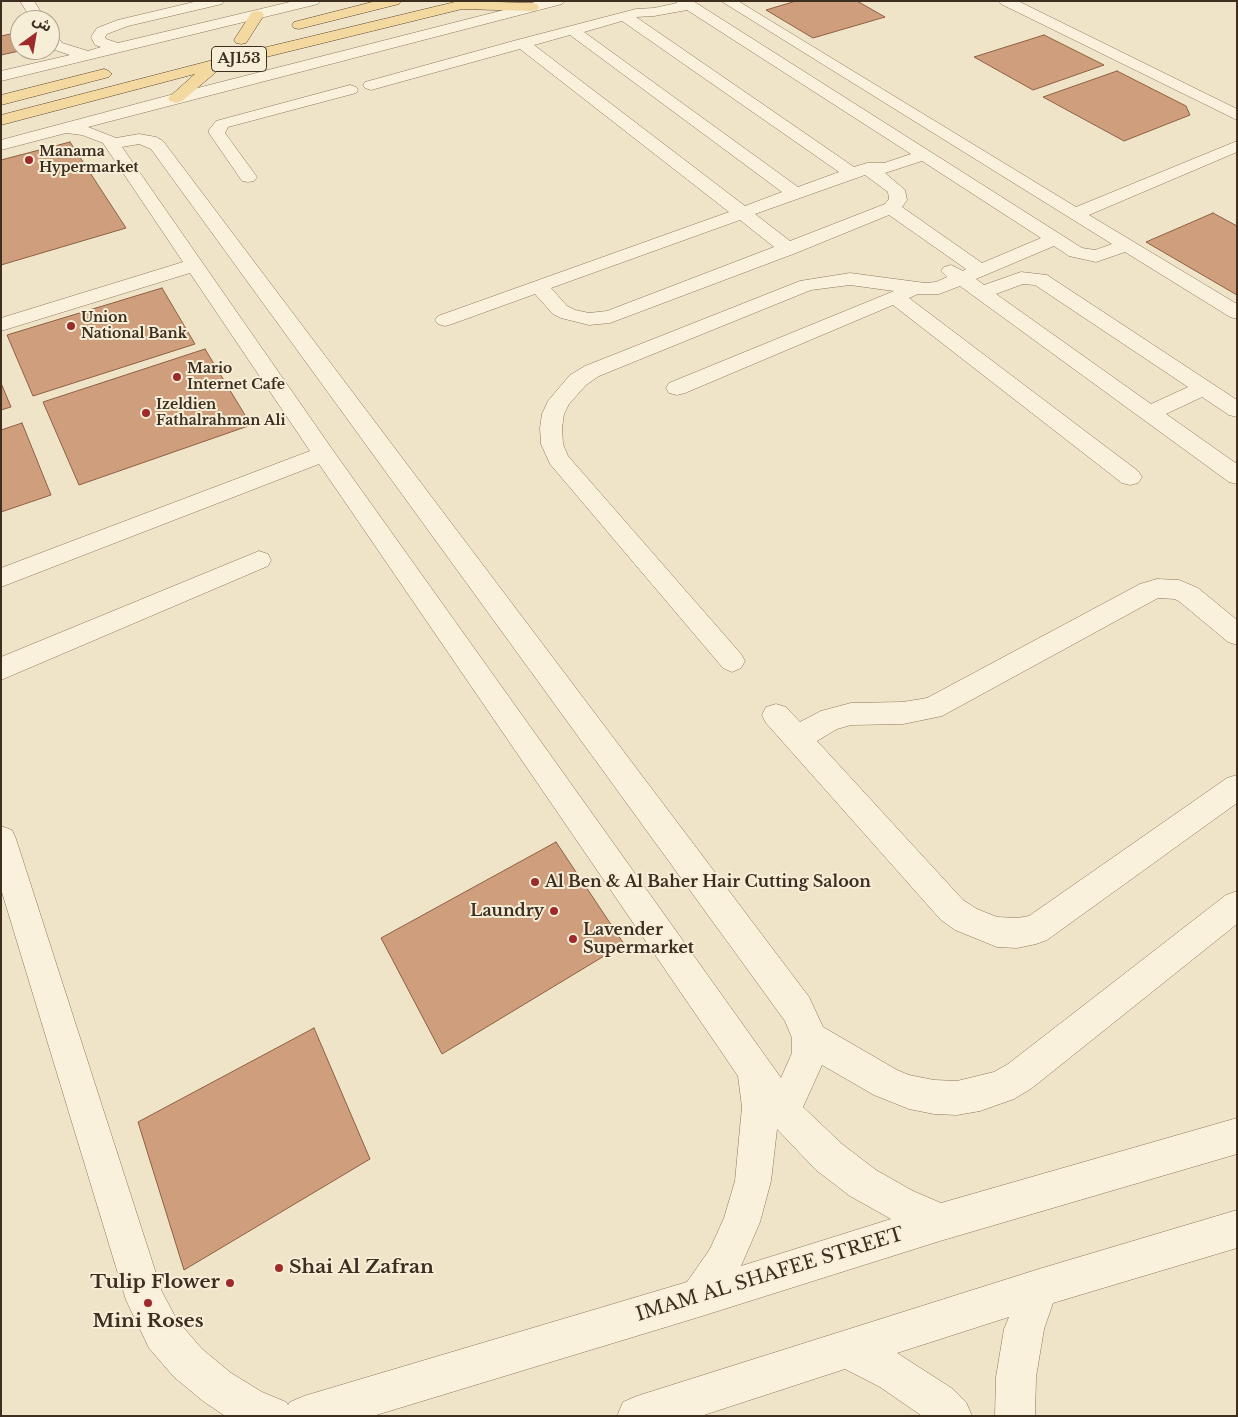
<!DOCTYPE html>
<html>
<head>
<meta charset="utf-8">
<style>
  body { margin:0 }
  #map { position:relative; width:1238px; height:1417px; overflow:hidden; background:#f0e4c8; font-family:"Libre Baskerville","Noto Sans Arabic",serif }
  canvas { display:block }
  .frame { position:absolute; inset:0; border:2px solid #3d2e20; pointer-events:none }
  .north { position:absolute; left:10px; top:10px; width:50px; height:50px; box-sizing:border-box; background:#f7eed8; border:1px solid #ada18e; border-radius:50%; rotate:32deg; font-size:14px; font-weight:700; line-height:20px; text-align:center; color:#3d2e20 }
  .north::after { content:''; display:block; margin:auto; width:18px; height:22px; background:#9e2a2b; clip-path:polygon(50% 0,100% 100%,50% 72%,0 100%) }
</style>
</head>
<body>
<div id="map">
<canvas width="1238" height="1417"></canvas>
<div class="frame"></div>
<div class="north">ش</div>
</div>
<script>
const g = document.querySelector('canvas').getContext('2d');
g.lineJoin = 'round';
function paint(path, color) { g.fillStyle = color; g.fill(path, 'evenodd'); }
const toPath = rows => new Path2D(rows.map(r => 'M' + r).join(''));
function strokePath(path, color, width, dash) { g.strokeStyle = color; g.lineWidth = width; g.lineCap = dash ? 'butt' : 'round'; g.setLineDash(dash || []); g.stroke(path); }
function drawText(font, color, halo, rows, align = 'center') {
  g.font = font + ' "Libre Baskerville",serif'; g.lineWidth = 4; g.setLineDash([]); g.textBaseline = 'middle'; g.strokeStyle = halo; g.fillStyle = color; for (const [text, x, y, turn = 0] of rows) {
    g.save(); g.translate(x, y); g.rotate((+turn || 0) * Math.PI / 180); g.textAlign = isNaN(turn) ? turn : align; if (halo) g.strokeText(text, 0, 0); g.fillText(text, 0, 0); g.restore();
  }
}
const building = toPath([
  [796,1,857,1,885,17,813,38,766,10,796,1],
  [20,32,20,50,24,50,1,55,1,36,20,32],
  [1044,35,1104,65,1033,90,974,57,1044,35],
  [1117,71,1186,106,1190,115,1124,141,1043,97,1117,71],
  [70,142,126,228,1,265,1,160,70,142],
  [1213,213,1237,226,1237,295,1146,242,1213,213],
  [162,288,195,344,33,396,7,335,162,288],
  [205,349,251,425,79,485,43,402,205,349],
  [1,383,11,407,1,410,1,383],
  [22,423,51,495,1,512,1,430,22,423],
  [556,842,624,944,442,1054,381,938,556,842],
  [314,1028,370,1159,184,1270,138,1122,314,1028]
]);
const minor = toPath([
  [20,1,34,1,46,20,32,20,20,1],
  [198,1,224,1,222,4,128,26,107,34,105,37,106,39,118,43,294,1,320,1,318,4,1,81,1,71,70,55,52,49,50,32,55,33,62,43,88,51,101,47,95,45,91,37,97,28,118,20,198,1],
  [539,1,564,1,562,4,88,127,116,138,139,134,156,137,163,141,809,997,823,1027,897,1070,909,1075,934,1080,957,1081,994,1072,1008,1064,1226,895,1237,891,1237,924,1032,1088,1014,1099,980,1111,957,1115,934,1114,909,1109,874,1095,822,1065,803,1107,842,1144,876,1170,913,1191,941,1203,1237,1118,1237,1154,940,1241,699,1317,373,1416,225,1416,203,1401,174,1377,149,1348,126,1300,1,889,1,826,12,830,16,839,162,1292,177,1320,202,1349,231,1373,262,1392,286,1402,288,1405,290,1402,304,1396,687,1282,710,1249,724,1218,735,1181,742,1107,738,1076,319,464,1,587,1,568,310,451,190,273,1,331,1,318,183,262,103,143,82,135,66,133,1,150,1,140,170,95,539,1],
  [139,144,151,149,785,1021,792,1038,792,1053,781,1078,332,449,122,147,139,144],
  [777,1129,816,1170,850,1196,891,1219,741,1266,760,1222,771,1181,777,1129],
  [676,1,693,1,1082,248,1095,250,1112,244,721,1,738,1,1076,207,1237,141,1237,152,1089,215,1237,304,1237,319,1230,317,1125,252,1096,262,1069,256,1054,246,976,279,984,285,1021,272,1047,275,1237,400,1237,417,1229,415,1202,397,1166,414,1237,464,1237,484,1229,482,960,286,939,294,918,294,909,298,1138,471,1142,477,1138,483,1130,485,1122,483,893,305,685,393,677,395,669,393,666,388,669,383,894,291,850,285,811,290,599,376,586,385,569,404,564,414,562,428,563,444,568,456,741,654,745,661,741,668,732,672,723,668,550,464,541,444,540,428,542,414,548,401,570,375,585,366,800,281,850,273,925,283,936,282,947,277,941,271,944,267,951,265,963,271,966,269,889,215,796,253,610,323,589,325,561,318,553,314,535,294,452,324,445,326,438,324,435,320,438,316,729,212,520,49,371,90,365,88,363,85,365,82,517,40,636,9,654,8,677,3,676,1],
  [687,10,911,154,884,163,867,163,854,167,636,17,654,16,687,10],
  [622,21,839,172,798,187,584,32,622,21],
  [570,35,782,192,745,206,534,45,570,35],
  [922,161,1041,238,982,263,902,207,907,200,905,190,885,173,922,161],
  [865,175,888,192,889,199,885,204,790,241,755,214,865,175],
  [740,220,774,247,607,311,589,313,575,310,567,306,551,288,740,220],
  [1023,284,1035,285,1188,387,1151,404,996,294,1023,284],
  [999,1,1018,1,1237,109,1237,120,1001,4,999,1],
  [350,85,356,87,358,90,356,93,228,127,225,133,257,177,254,181,248,182,242,181,209,133,209,130,216,121,350,85],
  [259,551,268,554,271,560,268,566,1,680,1,657,259,551],
  [1157,579,1179,580,1198,588,1237,620,1237,645,1228,642,1180,602,1175,599,1158,598,942,716,903,724,851,725,837,729,817,741,963,900,977,909,997,917,1017,918,1029,916,1227,778,1237,775,1237,803,1047,940,1036,944,1017,948,997,947,955,930,941,920,766,723,762,715,766,707,776,704,786,707,800,722,821,711,851,703,903,702,927,698,1140,584,1157,579],
  [1237,1210,1237,1248,1053,1303,1044,1329,1036,1377,1035,1416,995,1416,996,1377,1004,1329,1009,1317,897,1353,953,1389,966,1402,972,1416,922,1416,880,1387,845,1369,701,1416,617,1416,623,1402,637,1396,1039,1269,1237,1210]
]);
const major = toPath([
  [376,1,401,1,399,4,299,29,294,28,292,25,294,22,376,1],
  [459,1,532,3,537,4,539,7,537,10,532,11,462,9,217,69,215,73,182,101,176,103,170,101,168,98,195,74,1,125,1,115,217,59,459,1],
  [257,11,262,12,264,15,248,40,246,43,241,44,236,43,234,40,250,15,252,12,257,11],
  [104,69,109,71,112,74,109,77,1,105,1,95,104,69]
]);
const markers = [
  [29,160,5,"#9e2a2b"],
  [71,326,5,"#9e2a2b"],
  [177,377,5,"#9e2a2b"],
  [146,413,5,"#9e2a2b"],
  [535,882,5,"#9e2a2b"],
  [554,911,5,"#9e2a2b"],
  [573,939,5,"#9e2a2b"],
  [279,1268,5,"#9e2a2b"],
  [230,1283,5,"#9e2a2b"],
  [148,1303,5,"#9e2a2b"]
];
const farPoinames = [
  ["Manama",39,152],
  ["Hypermarket",39,168],
  ["Union",81,318],
  ["National Bank",81,334],
  ["Mario",187,369],
  ["Internet Cafe",187,385],
  ["Izeldien",156,405],
  ["Fathalrahman Ali",156,421]
];
const shields = [
  [239,59,55]
];
const shieldNames = [
  ["AJ153",239,59]
];
const poiNames = [
  ["Al Ben & Al Baher Hair Cutting Saloon",545,882],
  ["Laundry",544,911,"right"],
  ["Lavender",583,930],
  ["Supermarket",583,948]
];
const nearPoinames = [
  ["Shai Al Zafran",289,1268],
  ["Tulip Flower",220,1283,"right"],
  ["Mini Roses",148,1322,"center"]
];
const nearStreetnames = [
  ["IMAM AL SHAFEE STREET",770,1275,-17]
];
paint(building, '#cf9f7d');
strokePath(building, '#8d5f41', 1);
strokePath(minor, '#8d765c', 1);
strokePath(major, '#5b4430', 1);
paint(minor, '#faf1dc');
paint(major, '#f3d9a0');
for (const [x, y, r, color] of markers) { const dot = new Path2D(); dot.arc(x, y, r, 0, 2 * Math.PI); g.fillStyle = color; g.fill(dot); strokePath(dot, '#f7eed8', 2); }
drawText('bold 14px', '#3d2e20', '#f7eed8', farPoinames, 'left');
for (const [x, y, w] of shields) { const box = new Path2D(); box.roundRect(x - w / 2, y - 12.5, w, 25, 4); g.fillStyle = '#f7eed8'; g.fill(box); strokePath(box, '#3d2e20', 1); }
drawText('bold 15px', '#3d2e20', null, shieldNames);
drawText('bold 16px', '#3d2e20', '#f7eed8', poiNames, 'left');
drawText('bold 19px', '#3d2e20', '#f7eed8', nearPoinames, 'left');
drawText('19px', '#3d2e20', '#f7eed8', nearStreetnames);
</script>
</body>
</html>
